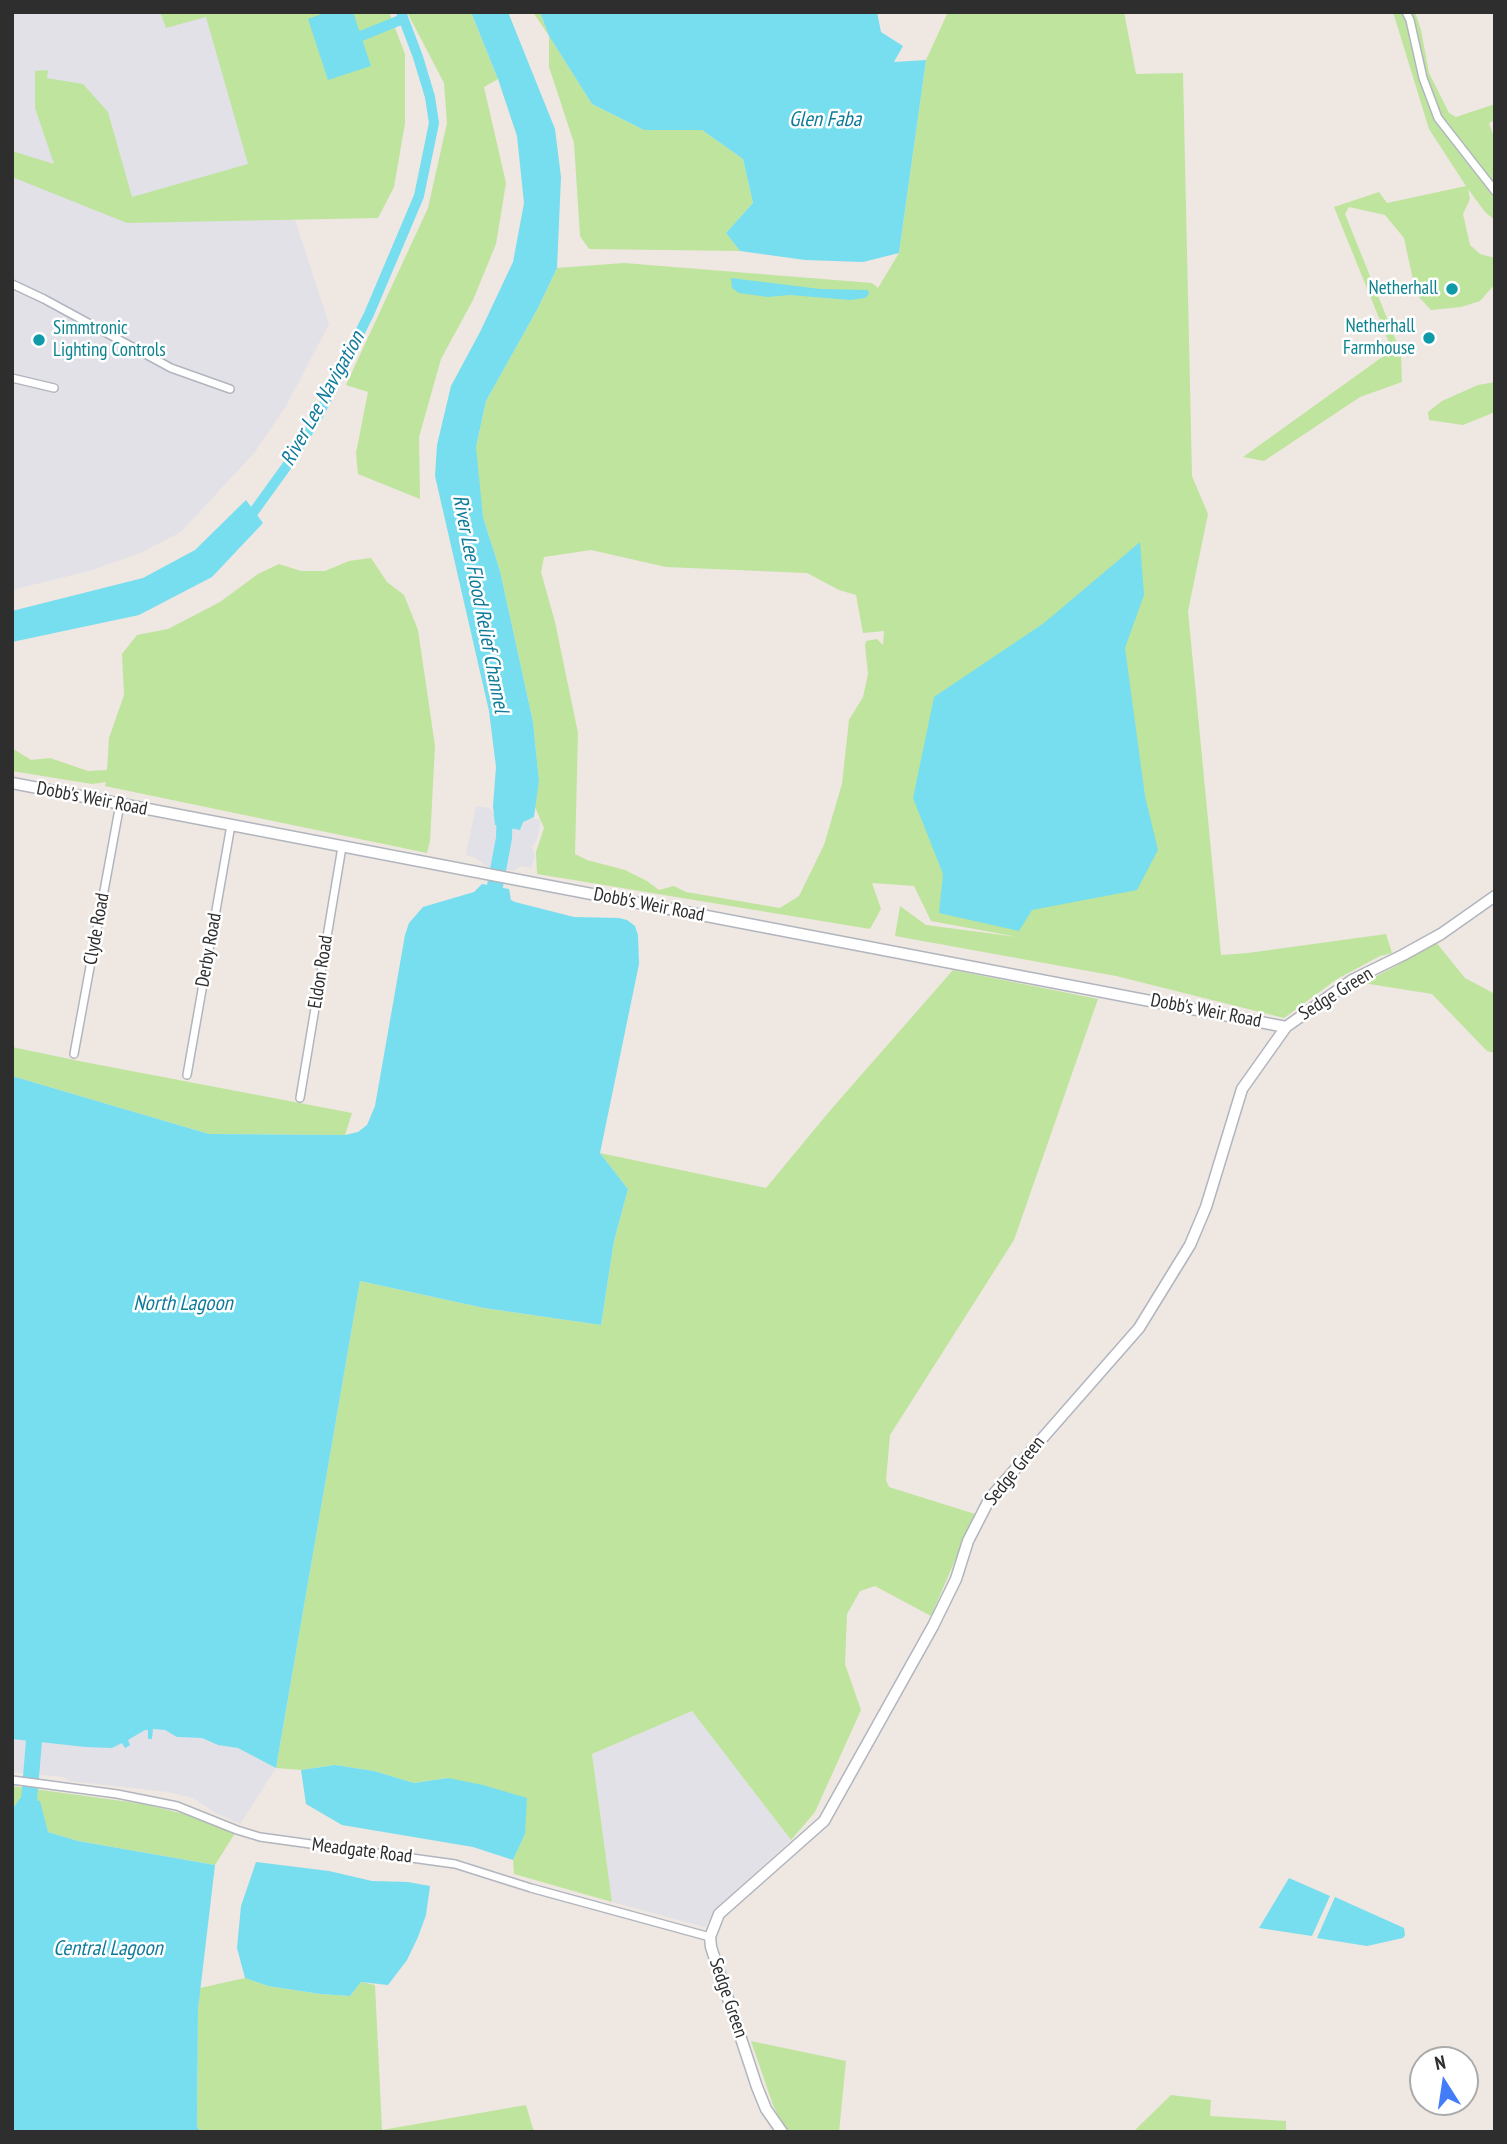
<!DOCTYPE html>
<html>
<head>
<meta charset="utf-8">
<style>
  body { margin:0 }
  #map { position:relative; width:1507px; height:2144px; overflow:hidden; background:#efe7e1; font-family:"PT Sans Narrow",sans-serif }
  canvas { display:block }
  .frame { position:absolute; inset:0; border:14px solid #2e2e2e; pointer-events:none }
  .north { position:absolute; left:1409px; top:2046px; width:70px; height:70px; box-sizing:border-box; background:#fff; border:2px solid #ababab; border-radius:50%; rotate:348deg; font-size:19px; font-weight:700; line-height:28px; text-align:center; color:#2e2e2e }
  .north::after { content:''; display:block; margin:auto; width:24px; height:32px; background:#437cf9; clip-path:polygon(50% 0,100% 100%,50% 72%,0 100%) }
</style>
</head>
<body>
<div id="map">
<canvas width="1507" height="2144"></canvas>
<div class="frame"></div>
<div class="north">N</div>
</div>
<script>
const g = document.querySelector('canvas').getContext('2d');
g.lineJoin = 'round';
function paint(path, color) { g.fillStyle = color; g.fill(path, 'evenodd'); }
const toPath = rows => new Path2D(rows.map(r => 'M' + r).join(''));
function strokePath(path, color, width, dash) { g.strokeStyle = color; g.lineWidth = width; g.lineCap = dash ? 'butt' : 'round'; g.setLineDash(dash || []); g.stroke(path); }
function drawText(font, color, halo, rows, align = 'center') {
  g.font = font + ' "PT Sans Narrow",sans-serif'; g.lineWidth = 5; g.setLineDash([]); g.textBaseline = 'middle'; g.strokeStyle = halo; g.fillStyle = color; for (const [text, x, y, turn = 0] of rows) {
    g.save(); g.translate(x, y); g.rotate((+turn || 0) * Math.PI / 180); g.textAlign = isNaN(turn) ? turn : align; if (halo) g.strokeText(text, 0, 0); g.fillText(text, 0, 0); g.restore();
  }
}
const industrial = toPath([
  [12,12,160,12,165,23,227,12,329,324,286,406,255,452,181,532,140,553,89,571,12,590],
  [476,806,489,808,495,815,495,825,503,827,509,824,510,826,531,818,541,820,537,839,532,847,535,857,531,868,521,866,514,871,486,866,474,857,466,855],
  [692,1711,791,1840,715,1910,705,1927,612,1902,592,1754],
  [153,1729,166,1730,177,1737,202,1738,218,1745,238,1748,276,1768,240,1824,216,1813,193,1798,168,1792,70,1781,63,1777,12,1772,12,1739,74,1746,112,1748,145,1730,148,1730,152,1739]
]);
const green = toPath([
  [160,12,389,12,405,54,405,123,394,187,378,218,127,223,12,177,12,151,54,164,35,108,35,71,48,70,47,78,83,84,108,112,132,197,248,164,206,17,166,28],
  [407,12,471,12,498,79,484,87,506,183,496,244,473,300,441,359,419,437,420,499,358,474,356,453,368,392,346,385,428,208,447,123,444,83],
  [533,12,540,12,549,36,592,104,644,130,702,130,743,159,753,203,726,233,740,251,589,249,580,236,574,143,549,67,549,36],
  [948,12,1124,12,1136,74,1183,73,1192,476,1208,514,1188,611,1221,955,1248,953,1386,934,1392,953,1380,956,1337,979,1284,1018,1116,976,895,936,900,906,926,925,1018,937,931,921,914,886,872,883,881,909,870,929,537,874,536,852,544,828,535,807,539,781,533,722,500,571,483,517,477,477,476,447,486,401,538,308,557,268,624,263,872,283,878,288,899,253,926,60],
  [591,550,666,567,807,573,839,590,856,595,863,633,884,631,883,645,877,639,866,641,865,645,868,674,863,697,849,720,842,784,824,845,799,896,780,908,686,892,674,886,659,890,647,881,625,870,587,860,575,854,578,733,555,622,541,572,544,557],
  [1393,12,1415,12,1421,30,1429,73,1449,113,1456,117,1495,104,1495,120,1489,123,1495,140,1495,220,1485,212,1468,189,1470,199,1463,214,1470,245,1480,254,1495,258,1495,284,1480,301,1461,307,1431,310,1416,294,1404,238,1385,215,1349,207,1345,214,1401,353,1402,382,1360,397,1264,461,1243,457,1392,350,1334,207,1379,192,1387,203,1466,186,1429,129],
  [1495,382,1495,412,1463,425,1429,420,1428,412,1442,401,1478,385],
  [371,558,387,582,404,595,418,630,435,746,430,841,427,853,105,786,106,782,92,784,12,771,12,748,31,760,50,758,88,771,107,770,109,738,124,695,122,654,137,635,168,629,220,602,258,574,279,564,301,571,325,571,349,561],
  [1435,941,1465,978,1495,994,1495,1053,1487,1051,1432,994,1363,983,1396,966],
  [953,970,1098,999,1014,1240,890,1435,886,1480,889,1487,975,1514,931,1616,875,1586,860,1591,847,1614,845,1664,861,1710,815,1812,791,1840,692,1711,592,1754,612,1902,514,1874,513,1860,525,1834,448,1778,414,1783,374,1771,335,1765,301,1770,276,1768,360,1281,484,1308,601,1325,614,1241,628,1189,600,1153,766,1188,828,1113],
  [12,1047,84,1062,352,1113,345,1135,209,1134,12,1076],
  [12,1786,144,1804,208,1820,237,1830,215,1865,78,1841,48,1832,20,1798,12,1810],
  [245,1978,268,1986,320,1994,350,1996,361,1982,375,1985,382,2130,526,2105,534,2132,200,2132,197,2126,198,2009,200,1988],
  [751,2041,846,2061,839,2132,786,2132,773,2105],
  [1171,2095,1211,2100,1210,2116,1286,2121,1286,2132,1133,2132]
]);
const water = toPath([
  [327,12,353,12,371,66,328,80,308,19],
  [471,12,508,12,555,129,561,177,557,268,538,308,486,401,476,447,483,517,500,571,533,722,539,781,534,817,523,822,520,830,510,828,509,824,503,827,495,825,493,806,496,767,489,711,435,476,437,445,451,386,480,332,513,262,524,203,517,136,498,79],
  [540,12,877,12,881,32,903,46,894,62,926,60,899,253,863,262,805,260,740,251,726,233,753,203,743,159,702,130,644,130,592,104,549,36],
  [731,278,820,289,868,290,869,294,865,298,850,300,790,295,768,297,739,293,732,288],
  [246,500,263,523,212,577,139,615,12,642,12,611,143,578,195,550],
  [1140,542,1144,595,1125,648,1145,796,1158,850,1137,890,1032,910,1019,931,939,913,943,874,913,798,934,697,1044,623],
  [482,884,509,889,511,900,515,902,574,917,619,918,627,920,635,926,638,935,639,964,600,1153,628,1189,614,1241,601,1325,484,1308,360,1281,276,1768,238,1748,218,1745,202,1738,177,1737,165,1730,153,1729,152,1739,148,1739,148,1730,145,1730,128,1740,130,1745,125,1748,122,1743,112,1748,85,1747,12,1739,12,1076,209,1134,345,1135,358,1132,367,1125,375,1106,405,935,409,923,423,907,474,892],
  [335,1765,374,1771,414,1783,448,1778,483,1785,527,1798,525,1834,513,1860,473,1847,342,1825,306,1804,301,1770],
  [20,1798,40,1801,48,1832,78,1841,215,1865,198,2009,197,2126,200,2132,12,2132,12,1810],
  [256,1862,329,1871,372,1881,408,1882,430,1886,426,1915,418,1937,407,1960,388,1985,361,1982,350,1996,320,1994,268,1986,245,1978,237,1948,241,1906],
  [1289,1878,1330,1896,1312,1936,1259,1928],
  [1335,1897,1404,1928,1405,1935,1403,1938,1367,1946,1317,1938]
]);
const canal = toPath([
  [361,36,403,19],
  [247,521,286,467,319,414,369,314,419,196,434,123,430,97,418,57,401,12]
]);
const river = toPath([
  [495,886,504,838,505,807],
  [29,1800,34,1741]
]);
const minor = toPath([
  [1406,12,1410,20,1423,78,1438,118,1495,191],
  [12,284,44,299,171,368,230,389],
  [12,378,54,388],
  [74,1054,120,804],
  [187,1075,231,825],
  [300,1098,342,847],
  [12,1780,117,1794,177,1806,237,1830,260,1837,455,1864,531,1888,710,1937]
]);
const tertiary = toPath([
  [12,783,1286,1027],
  [782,2132,766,2109,757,2087,711,1947,710,1937,719,1914,824,1821,933,1626,956,1579,968,1541,990,1498,1139,1328,1190,1245,1206,1207,1242,1089,1286,1027,1352,980,1403,955,1441,934,1495,896]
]);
const markers = [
  [1452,289,7,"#0f9aa8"],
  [1429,338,7,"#0f9aa8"],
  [39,340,7,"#0f9aa8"]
];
const cultureNames = [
  ["Netherhall",1438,289],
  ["Netherhall",1415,327],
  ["Farmhouse",1415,349],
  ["Simmtronic",53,329,"left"],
  ["Lighting Controls",53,351,"left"]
];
const streetNames = [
  ["Dobb's Weir Road",92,799,11],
  ["Dobb's Weir Road",649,905,11],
  ["Clyde Road",97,929,-80],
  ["Derby Road",209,950,-80],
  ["Eldon Road",321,972,-81],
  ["Sedge Green",1336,994,-32],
  ["Dobb's Weir Road",1206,1011,11],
  ["Sedge Green",1015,1471,-51],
  ["Meadgate Road",362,1851,7],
  ["Sedge Green",728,1998,71]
];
const waterNames = [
  ["Glen Faba",825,120],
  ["River Lee Navigation",323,399,-61],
  ["River Lee Flood Relief Channel",480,604,79],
  ["North Lagoon",183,1304],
  ["Central Lagoon",108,1949]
];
paint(industrial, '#e2e1e8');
paint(green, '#bfe49e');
paint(water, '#76deef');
strokePath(canal, '#76deef', 10);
strokePath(river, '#76deef', 16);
strokePath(minor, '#b1b5be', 10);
strokePath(tertiary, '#b1b5be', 13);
strokePath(minor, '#fff', 7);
strokePath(tertiary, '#fff', 10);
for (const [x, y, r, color] of markers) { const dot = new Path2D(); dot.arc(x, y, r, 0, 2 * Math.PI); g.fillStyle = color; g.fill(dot); strokePath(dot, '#fff', 2.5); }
drawText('19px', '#0d838f', '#fff', cultureNames, 'right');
drawText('19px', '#2e2e2e', '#fff', streetNames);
drawText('italic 21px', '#0e7b9a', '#fff', waterNames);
</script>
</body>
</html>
